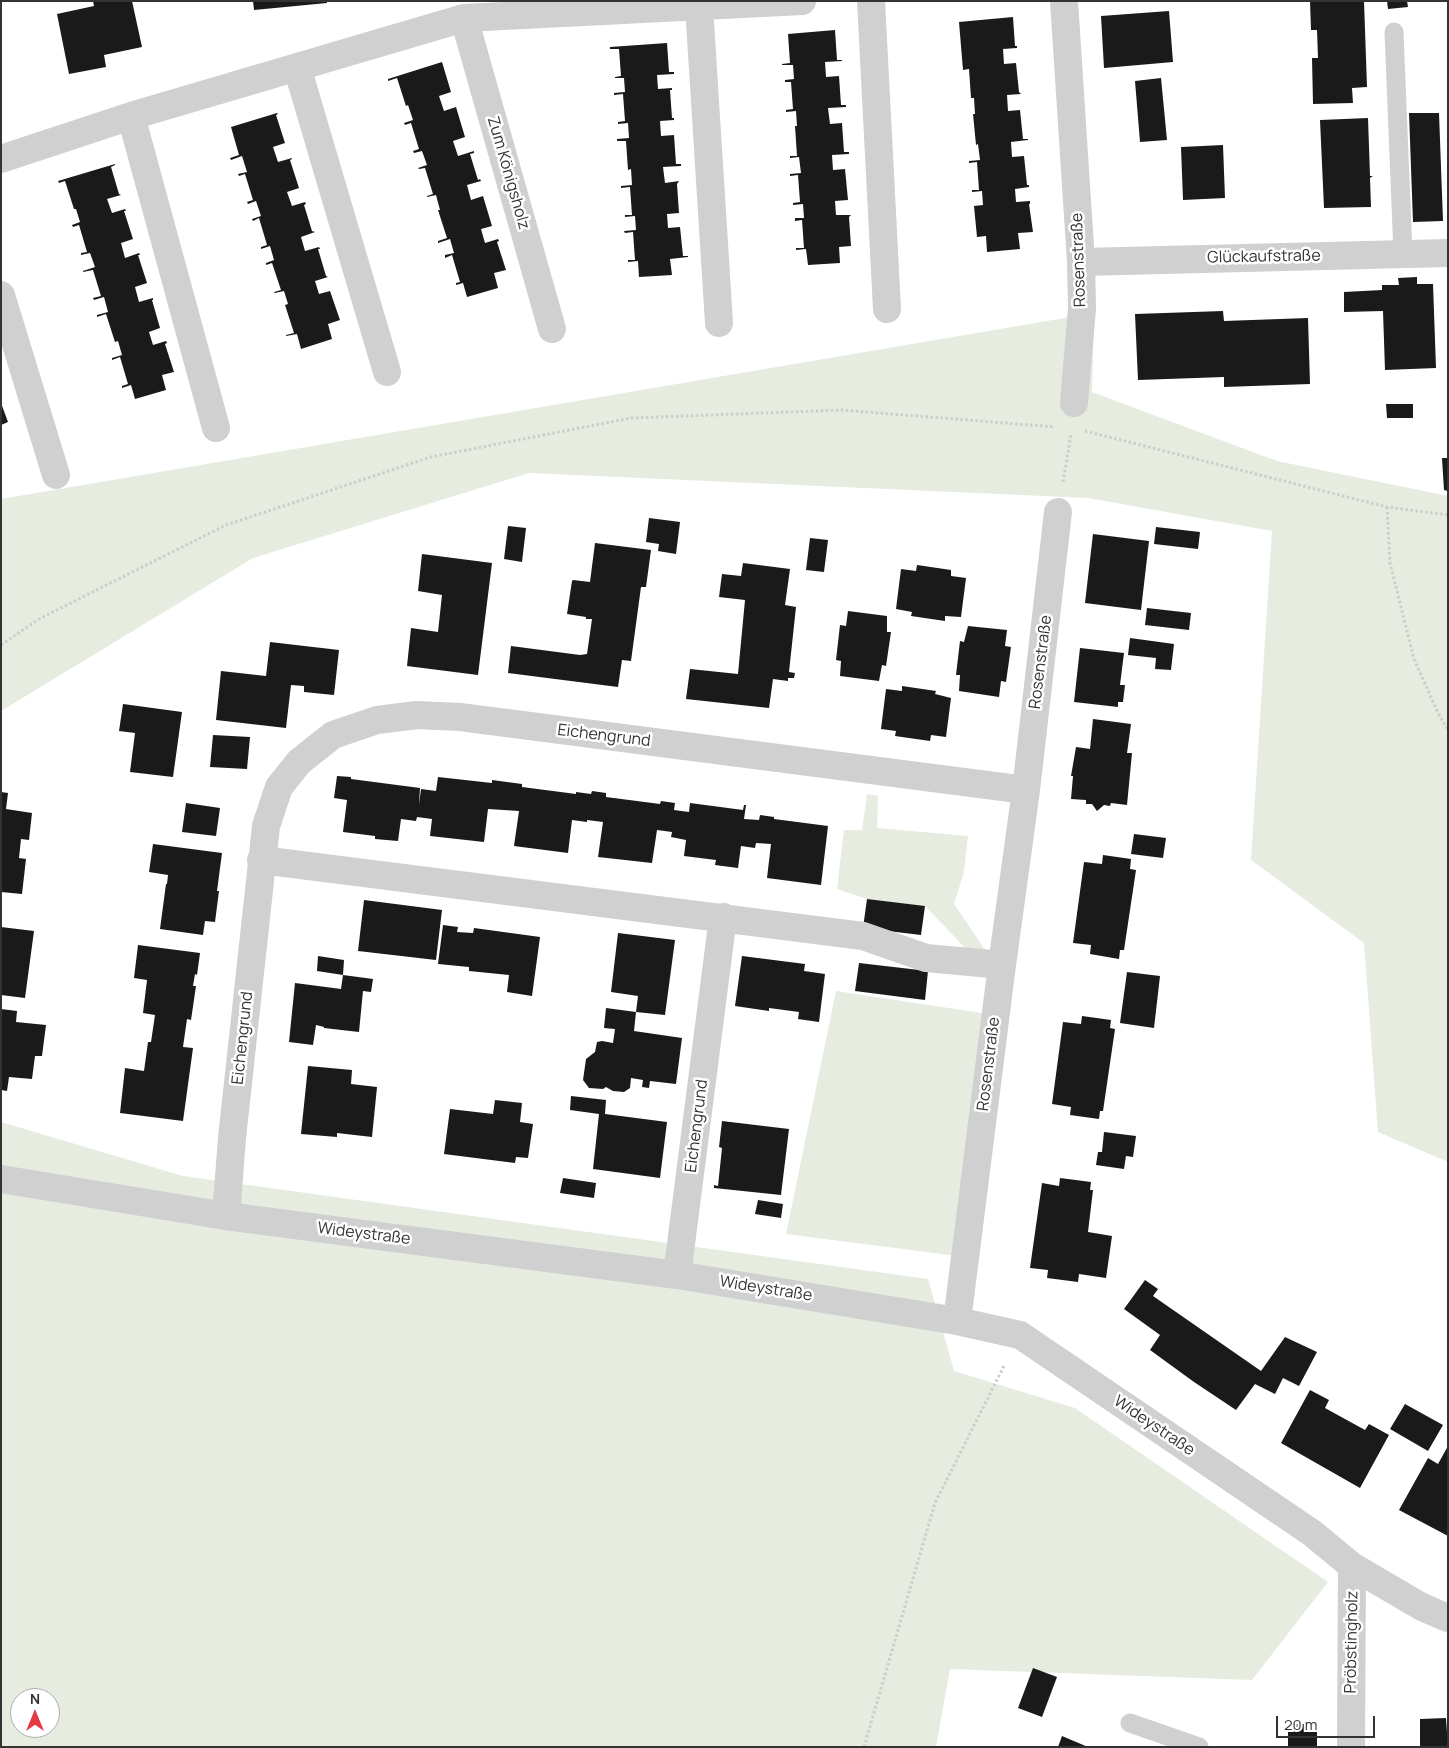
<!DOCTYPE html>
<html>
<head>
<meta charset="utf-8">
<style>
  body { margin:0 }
  #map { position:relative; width:1449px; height:1748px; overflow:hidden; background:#fff; font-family:Manrope,sans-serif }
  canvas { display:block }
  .frame { position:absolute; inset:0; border:2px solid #333; pointer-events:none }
  .north { position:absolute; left:10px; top:1688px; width:50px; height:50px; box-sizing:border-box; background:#fff; border:1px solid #adadad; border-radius:50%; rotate:0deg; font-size:14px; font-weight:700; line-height:20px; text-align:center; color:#333 }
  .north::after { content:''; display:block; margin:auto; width:18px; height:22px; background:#e63946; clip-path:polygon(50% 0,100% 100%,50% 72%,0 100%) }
  .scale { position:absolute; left:1276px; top:1716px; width:99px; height:22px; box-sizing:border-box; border:2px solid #333; border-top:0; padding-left:6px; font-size:15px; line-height:18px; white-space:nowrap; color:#333; -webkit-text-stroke:4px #fff; paint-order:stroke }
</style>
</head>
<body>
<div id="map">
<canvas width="1449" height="1748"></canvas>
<div class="frame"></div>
<div class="north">N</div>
<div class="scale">20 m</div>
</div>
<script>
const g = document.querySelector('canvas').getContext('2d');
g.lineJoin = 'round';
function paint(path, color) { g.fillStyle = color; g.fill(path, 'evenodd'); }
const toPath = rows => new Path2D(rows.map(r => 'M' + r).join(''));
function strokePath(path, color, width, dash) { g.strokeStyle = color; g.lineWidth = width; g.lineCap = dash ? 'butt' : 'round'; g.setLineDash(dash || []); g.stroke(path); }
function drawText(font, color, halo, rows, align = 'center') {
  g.font = font + ' Manrope,sans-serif'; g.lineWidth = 5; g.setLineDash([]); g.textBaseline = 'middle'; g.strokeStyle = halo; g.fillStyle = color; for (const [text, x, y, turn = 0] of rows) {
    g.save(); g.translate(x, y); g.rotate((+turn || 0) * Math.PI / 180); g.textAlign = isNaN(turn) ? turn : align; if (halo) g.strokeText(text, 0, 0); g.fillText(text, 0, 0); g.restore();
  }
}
const green = toPath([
  [1094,313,1092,392,1277,461,1448,496,1448,1162,1378,1132,1364,943,1251,860,1272,531,1088,498,529,473,253,558,1,711,1,499],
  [867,794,878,796,877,828,968,836,964,872,954,904,990,957,972,955,925,906,867,899,837,889,844,830,862,830],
  [836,991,995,1015,965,1257,786,1234],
  [1,1122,183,1176,928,1279,954,1371,1075,1408,1328,1582,1252,1680,950,1669,936,1747,1,1747],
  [20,1698,50,1698,50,1728,20,1728]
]);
const building = toPath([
  [93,1,132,1,142,47,104,55,106,67,69,74,57,14,94,6],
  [253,1,327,1,327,3,254,10],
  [1310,1,1364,1,1367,87,1352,88,1353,103,1313,104,1312,58,1318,58,1317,30,1311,30],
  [1387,1,1407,1,1408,7,1388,9],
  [1169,11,1173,62,1104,68,1101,16],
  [1013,17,1015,46,1017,46,1017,48,1003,49,1004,64,1016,63,1019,92,1021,94,1007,95,1008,111,1020,110,1023,139,1028,139,1028,140,1011,142,1012,157,1024,156,1027,185,1029,185,1029,187,1015,189,1016,202,1030,201,1030,204,1029,204,1033,232,1018,233,1020,249,987,252,986,236,977,237,974,206,983,205,982,191,972,192,972,190,979,190,977,162,969,163,969,161,980,160,978,144,976,145,973,114,975,114,974,98,971,98,969,69,963,70,959,22],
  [835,30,837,60,842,60,842,61,825,62,826,77,839,76,841,105,846,105,846,107,828,108,830,124,842,123,844,152,849,152,849,154,832,155,833,170,845,169,848,200,835,201,836,215,851,215,849,217,851,246,839,247,840,263,808,265,806,249,796,250,796,248,804,248,802,220,795,221,795,218,804,218,803,204,793,205,793,203,800,202,798,175,790,176,790,174,801,173,799,157,790,158,790,156,797,156,795,126,797,126,796,111,786,112,786,110,793,109,791,82,785,82,785,80,794,79,793,65,782,65,782,64,790,63,788,34],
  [667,43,669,72,674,72,674,74,657,75,658,89,672,88,672,90,670,90,672,118,674,118,674,120,660,121,661,136,674,135,676,164,681,164,681,166,663,167,665,183,679,181,677,184,679,213,667,214,668,228,680,227,683,256,688,256,688,257,670,259,672,275,639,277,638,261,628,262,628,260,635,260,633,232,625,233,624,231,636,230,635,216,625,217,625,215,632,215,630,187,621,188,621,186,632,185,631,169,628,170,626,141,617,141,617,139,629,138,628,123,618,124,618,122,625,121,623,94,614,95,614,93,625,92,624,78,615,78,615,77,621,76,619,49,610,49,610,47],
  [442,62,451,92,439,96,444,111,456,107,465,137,453,141,458,156,474,151,474,153,470,154,478,180,480,179,481,181,467,185,471,200,483,196,492,226,481,229,485,243,498,239,499,241,497,242,506,270,494,273,498,288,467,297,463,283,456,285,456,283,460,282,452,255,445,258,445,255,454,253,450,239,438,243,438,241,447,238,438,210,440,210,436,195,427,197,427,196,433,194,425,168,419,169,418,168,427,165,422,151,414,153,413,151,419,149,411,123,405,125,404,123,413,120,408,105,406,106,397,78,388,81,388,79],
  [1161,78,1167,140,1140,142,1135,81],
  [277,113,278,114,276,115,285,143,273,147,278,162,292,158,292,159,290,160,299,188,287,192,292,206,305,202,306,204,304,205,312,231,315,232,301,237,305,251,319,247,320,249,318,249,326,276,328,277,315,281,319,294,330,291,340,320,328,324,332,339,301,349,297,334,286,336,286,335,294,333,285,305,288,304,284,291,275,293,274,292,281,290,272,263,266,265,266,263,274,260,270,246,261,249,261,247,267,245,259,218,253,221,252,219,261,216,256,201,248,204,247,202,253,200,245,174,239,176,238,174,247,172,242,156,231,160,230,158,239,155,231,127],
  [1409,113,1439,113,1443,221,1413,222],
  [1368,118,1370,176,1373,176,1370,178,1371,207,1324,208,1320,120],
  [1223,145,1225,198,1183,200,1181,147],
  [115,164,115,165,111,167,119,194,121,195,107,199,112,213,125,209,126,211,124,211,133,239,121,243,125,258,139,253,140,255,138,255,147,283,135,287,139,302,153,298,153,300,152,300,160,328,149,332,153,345,166,341,167,343,165,344,174,372,162,375,166,390,135,399,131,385,122,388,122,386,128,384,120,357,112,360,112,358,122,355,118,341,115,342,106,314,97,317,97,315,108,312,104,297,94,300,93,298,101,296,93,270,83,272,83,271,95,267,90,253,81,255,81,253,87,252,79,225,73,227,72,225,80,222,76,209,74,209,65,181,59,183,58,181],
  [1417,277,1417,284,1433,284,1436,368,1385,370,1383,311,1344,312,1344,292,1382,290,1382,285,1399,285,1398,278],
  [1223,311,1224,321,1308,318,1310,384,1224,387,1224,377,1138,380,1135,314],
  [1,403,8,422,1,425],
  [1386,404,1413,404,1413,418,1387,418],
  [1442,458,1448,458,1448,491,1444,490],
  [649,518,680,522,676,554,658,551,659,544,646,542],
  [508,526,526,528,522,562,504,559],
  [1156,527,1200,532,1198,549,1154,544],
  [1093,534,1149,541,1141,610,1085,603],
  [810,538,828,540,824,572,806,570],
  [595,543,651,550,646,587,641,587,631,661,622,660,618,687,508,673,511,646,580,655,587,654,592,619,586,619,586,617,567,614,572,581,573,580,590,582],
  [422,554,492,563,478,675,407,666,411,628,438,632,442,595,418,591],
  [743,563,790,569,785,605,796,607,789,672,795,673,794,678,788,678,788,681,773,679,769,708,686,699,690,669,738,674,745,600,719,597,722,574,741,576],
  [917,565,951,570,951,576,966,578,961,617,945,616,945,621,911,616,912,612,896,609,901,569,916,571],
  [1147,608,1191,613,1189,630,1145,625],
  [848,611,887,616,887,632,891,632,886,666,882,665,879,681,840,676,841,661,836,660,840,625,846,626],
  [968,626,1007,630,1005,646,1011,647,1006,682,1001,681,999,697,959,691,960,675,956,675,960,641,964,642],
  [1130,638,1174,644,1171,670,1155,669,1156,658,1128,655],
  [270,642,339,650,334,695,304,692,304,686,291,685,286,728,216,720,221,671,266,676],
  [1080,648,1124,653,1120,685,1125,685,1123,702,1118,702,1118,707,1074,702],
  [902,686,936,691,935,694,951,698,946,737,931,735,930,741,895,736,896,731,881,729,886,689,902,691],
  [123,704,182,712,173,777,130,772,135,733,119,731],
  [1093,719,1131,724,1127,753,1132,753,1127,805,1111,803,1110,806,1104,805,1097,811,1092,804,1086,804,1086,800,1071,799,1073,776,1071,776,1076,747,1090,749],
  [213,735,250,737,247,769,210,767],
  [337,776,351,777,351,779,420,788,419,805,421,789,436,791,438,777,492,783,492,780,522,784,522,787,576,794,576,792,591,794,592,791,606,793,606,797,660,804,661,801,675,803,674,810,689,812,690,803,743,810,744,805,746,805,744,819,759,820,760,815,774,817,774,819,828,826,821,885,767,878,771,844,756,843,755,848,741,846,738,868,715,865,716,860,684,856,686,840,671,837,672,832,657,830,652,863,598,857,603,822,587,820,587,822,572,820,568,853,514,846,519,811,488,809,484,842,430,836,432,819,417,817,416,821,401,819,398,841,375,839,375,836,343,832,347,800,334,798],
  [1,792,8,793,6,809,32,813,29,840,21,839,19,858,26,859,22,894,1,892],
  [186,803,220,808,216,836,182,832],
  [1134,834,1166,838,1163,858,1131,854],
  [153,844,222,853,217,891,219,891,215,922,205,921,203,935,160,929,166,884,167,884,168,875,149,872],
  [1103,855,1131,859,1130,869,1136,870,1124,950,1120,950,1119,959,1090,954,1091,945,1073,943,1084,862,1102,864],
  [867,899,925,906,921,935,863,928],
  [364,900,442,910,436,960,358,951],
  [443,925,458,927,457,932,473,933,474,928,540,937,532,996,507,992,509,975,469,971,469,967,438,964],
  [1,927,34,931,25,998,1,995],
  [618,933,675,940,665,1015,636,1012,638,996,611,992],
  [138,945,200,953,197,975,195,974,193,986,196,986,191,1020,187,1019,183,1047,193,1048,183,1121,120,1113,125,1068,144,1071,148,1042,151,1042,155,1015,143,1013,147,980,134,978],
  [318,956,344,960,343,975,317,971],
  [742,956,805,964,804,971,825,974,819,1022,798,1019,799,1012,769,1008,769,1011,735,1006],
  [859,963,928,971,925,1000,855,991],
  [1127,972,1160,976,1154,1028,1120,1023],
  [343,975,373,979,371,992,363,991,359,1032,324,1028,324,1027,316,1025,313,1045,289,1042,295,983,341,989],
  [606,1008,636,1012,634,1031,682,1038,676,1084,650,1081,649,1088,642,1087,643,1080,631,1078,630,1088,624,1092,613,1091,606,1087,603,1089,589,1088,583,1080,586,1059,595,1052,597,1042,602,1041,613,1043,615,1029,604,1028],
  [1,1009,17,1011,16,1022,46,1025,42,1056,35,1056,32,1079,9,1077,7,1091,1,1090],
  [1082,1016,1111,1020,1110,1028,1115,1029,1103,1111,1100,1111,1099,1119,1070,1115,1071,1107,1052,1104,1063,1022,1081,1024],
  [308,1066,352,1070,351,1084,377,1087,372,1137,337,1133,337,1137,301,1134],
  [571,1096,606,1100,605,1114,667,1122,660,1178,593,1169,599,1114,570,1110],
  [495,1100,522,1103,520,1122,533,1124,528,1158,516,1157,515,1163,444,1154,450,1109,493,1114],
  [722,1121,789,1129,781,1195,714,1188,714,1185,718,1186,722,1148,719,1147],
  [1104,1132,1136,1136,1133,1157,1126,1156,1124,1169,1096,1165,1098,1152,1102,1152],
  [563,1178,596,1183,594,1198,560,1193],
  [1060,1178,1091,1182,1090,1190,1093,1190,1088,1232,1112,1236,1106,1278,1079,1274,1078,1282,1047,1278,1048,1270,1030,1268,1042,1183,1059,1186],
  [758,1200,783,1204,781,1218,755,1214],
  [1145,1280,1158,1289,1153,1296,1261,1371,1285,1337,1317,1352,1299,1386,1283,1378,1275,1394,1255,1384,1236,1410,1194,1382,1150,1350,1160,1335,1124,1309],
  [1310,1390,1329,1400,1325,1408,1365,1430,1369,1424,1389,1435,1360,1488,1281,1443],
  [1405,1404,1443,1425,1428,1451,1390,1429],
  [1448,1446,1448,1536,1399,1510,1428,1458,1438,1464],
  [1033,1668,1057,1677,1042,1717,1018,1708],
  [1446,1718,1448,1747,1420,1747,1420,1719],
  [1288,1724,1317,1724,1317,1747,1288,1747],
  [1062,1736,1088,1747,1058,1747]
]);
const path = toPath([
  [1085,431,1387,507,1448,515],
  [1063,482,1071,434],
  [1387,507,1390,563,1414,659,1438,713,1448,730],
  [1,645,39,619,226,525,431,457,631,418,842,410,1055,427],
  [864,1747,935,1503,1005,1364]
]);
const lane = toPath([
  [1394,32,1403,254],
  [1130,1723,1199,1747]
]);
const street = toPath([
  [871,1,887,309],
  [1064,1,1081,262,1082,308,1074,403],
  [699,6,719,323],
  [464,18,552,329],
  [297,67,387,372],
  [131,116,216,428],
  [1,159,131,116,464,18,802,1],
  [1081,262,1448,253],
  [1,295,56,475],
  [261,860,863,936,926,958,1002,965],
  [1,1179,226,1216,677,1275,957,1321,1020,1335,1312,1533,1352,1566,1422,1607,1448,1618],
  [226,1216,232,1138,266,826,279,787,299,762,333,735,377,720,417,715,460,717,1026,790],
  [677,1275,723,917],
  [957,1321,1002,965,1026,790,1058,512],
  [1351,1747,1352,1566]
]);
const streetNames = [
  ["Zum Königsholz",508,173,74],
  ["Glückaufstraße",1264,257,-1],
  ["Rosenstraße",1079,260,-92],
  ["Rosenstraße",1041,662,-83],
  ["Eichengrund",604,736,7],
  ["Eichengrund",243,1038,-84],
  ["Rosenstraße",989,1064,-83],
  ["Eichengrund",697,1126,-83],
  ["Wideystraße",364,1234,7],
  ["Wideystraße",766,1289,9],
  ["Wideystraße",1154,1426,34],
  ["Pröbstingholz",1352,1642,-89]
];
paint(green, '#e6ecdf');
paint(building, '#1a1a1a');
strokePath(path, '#cdcdcd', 3, [2.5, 2.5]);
strokePath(lane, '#d0d0d0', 19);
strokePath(street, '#d0d0d0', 28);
drawText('16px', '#333', '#fff', streetNames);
</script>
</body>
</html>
